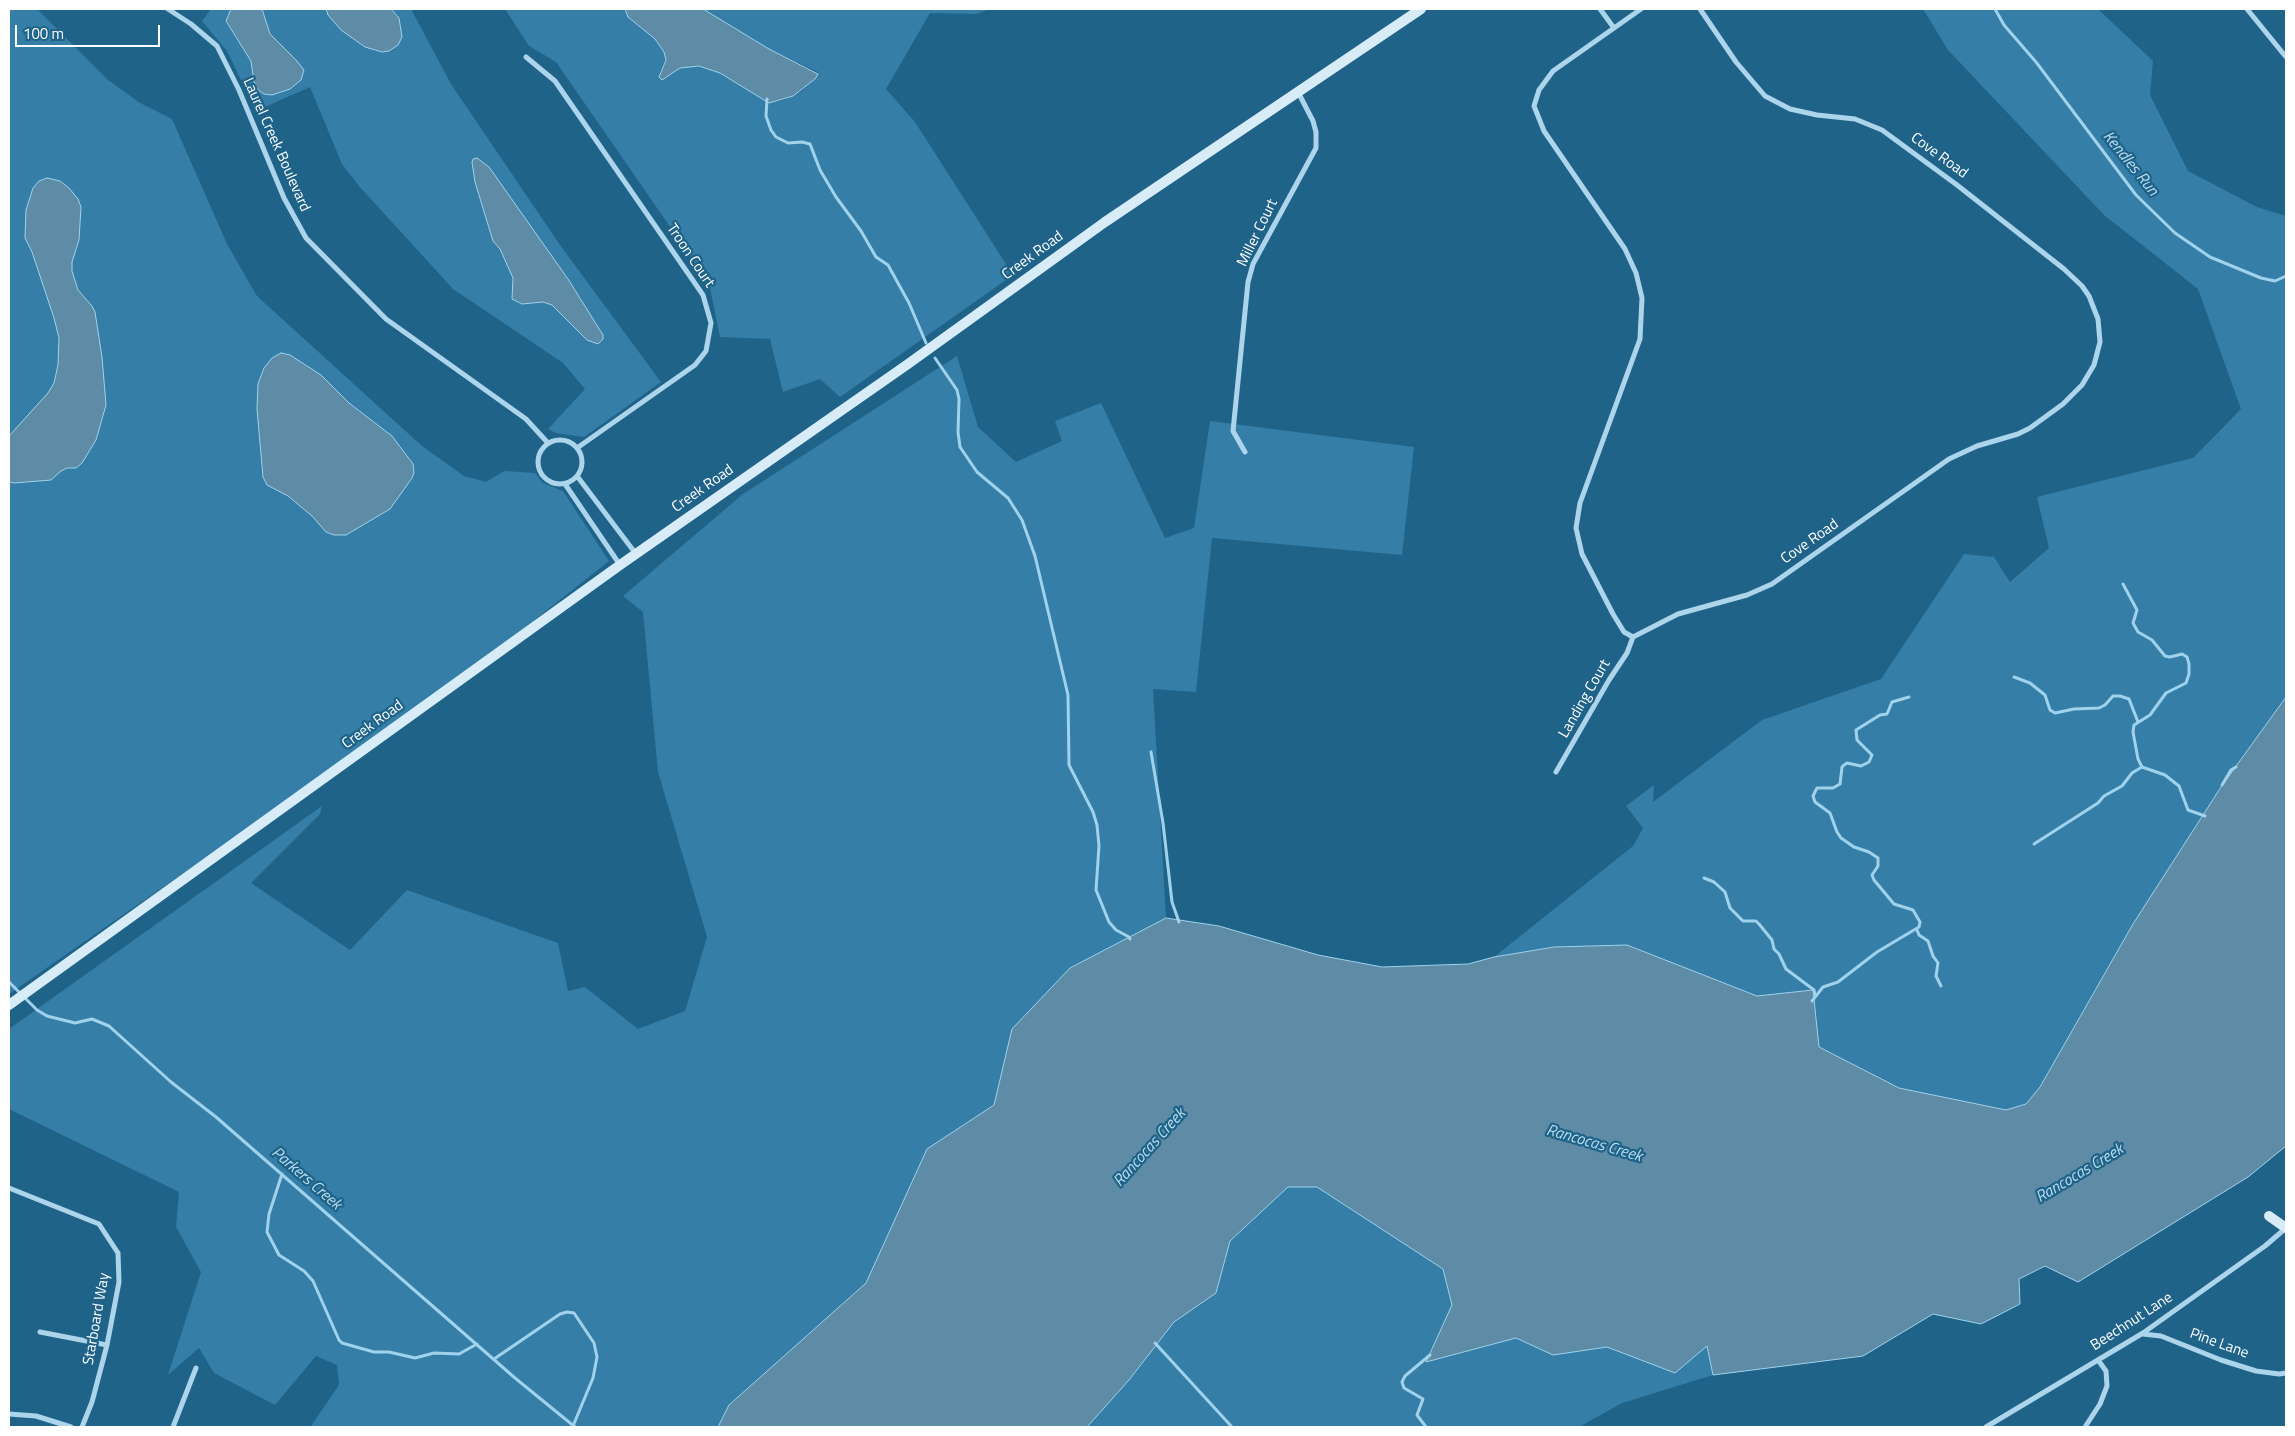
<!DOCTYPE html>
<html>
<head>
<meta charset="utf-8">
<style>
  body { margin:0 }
  #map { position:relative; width:2295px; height:1436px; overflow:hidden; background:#206389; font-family:"Titillium Web",sans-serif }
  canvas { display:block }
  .frame { position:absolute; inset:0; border:10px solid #fff; pointer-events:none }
  .scale { position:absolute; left:15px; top:25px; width:145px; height:22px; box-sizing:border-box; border:2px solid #fff; border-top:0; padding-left:6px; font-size:15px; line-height:18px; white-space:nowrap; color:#fff; -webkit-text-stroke:4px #206389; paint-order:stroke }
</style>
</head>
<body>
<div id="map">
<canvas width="2295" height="1436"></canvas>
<div class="frame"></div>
<div class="scale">100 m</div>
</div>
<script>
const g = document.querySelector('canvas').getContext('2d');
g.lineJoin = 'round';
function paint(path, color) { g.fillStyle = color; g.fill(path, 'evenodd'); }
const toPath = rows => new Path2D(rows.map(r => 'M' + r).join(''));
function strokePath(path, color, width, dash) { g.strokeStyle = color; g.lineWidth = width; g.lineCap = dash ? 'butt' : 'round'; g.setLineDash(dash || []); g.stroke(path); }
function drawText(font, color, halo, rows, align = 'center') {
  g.font = font + ' "Titillium Web",sans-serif'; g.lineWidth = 4.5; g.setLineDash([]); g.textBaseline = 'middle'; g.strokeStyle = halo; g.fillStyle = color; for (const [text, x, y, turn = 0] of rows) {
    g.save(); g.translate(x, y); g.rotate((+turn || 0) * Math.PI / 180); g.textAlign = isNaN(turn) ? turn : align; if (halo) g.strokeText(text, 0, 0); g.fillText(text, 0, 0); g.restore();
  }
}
const green = toPath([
  [9,9,37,9,108,80,140,103,172,119,227,244,257,296,422,446,464,476,486,482,504,471,535,473,543,483,563,491,609,561,439,696,9,994],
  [211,9,411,9,451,84,560,245,661,382,584,437,556,433,548,429,585,389,563,363,453,289,359,186,342,164,310,87,256,111,227,51,202,21],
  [505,9,625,9,628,17,655,39,664,52,666,58,660,72,662,80,680,68,699,66,720,73,769,103,784,100,800,92,815,79,818,72,769,49,703,9,990,9,976,14,930,13,886,89,915,122,1013,275,840,397,820,379,783,392,770,339,720,337,709,283,556,62,529,46],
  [1923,9,2098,9,2153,61,2150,95,2188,171,2257,207,2286,216,2286,697,2221,787,2133,924,2040,1087,2026,1104,2006,1110,1899,1088,1819,1047,1813,990,1757,996,1628,945,1554,947,1494,957,1633,846,1643,828,1626,806,1654,785,1653,802,1762,720,1881,679,1964,554,1994,557,2010,582,2049,548,2037,497,2193,458,2241,409,2198,289,2104,215,1948,50],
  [957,356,978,427,1016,462,1062,441,1055,421,1101,403,1165,538,1194,528,1210,421,1414,447,1402,555,1212,538,1196,692,1153,689,1166,918,1070,968,1012,1029,994,1106,927,1149,866,1283,729,1405,718,1427,308,1427,311,1426,339,1385,337,1365,316,1356,275,1405,214,1373,199,1348,168,1375,201,1272,176,1227,179,1192,9,1109,9,1029,322,806,320,814,251,883,350,950,407,890,558,943,568,991,585,987,638,1029,685,1011,707,937,658,772,643,612,623,596,743,494],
  [1288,1187,1317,1187,1443,1269,1452,1305,1426,1362,1516,1338,1553,1355,1607,1347,1675,1373,1707,1345,1713,1375,1622,1403,1579,1427,1087,1427,1129,1380,1174,1322,1216,1293,1230,1241]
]);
const water = toPath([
  [231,9,262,9,270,34,297,61,304,70,301,80,290,89,272,95,264,94,258,90,254,82,251,61,226,21,231,9],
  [326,9,391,9,399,18,402,37,398,45,389,51,382,52,365,47,341,30,328,15,326,9],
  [625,9,703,9,769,49,818,74,815,79,793,96,769,103,720,73,699,66,680,68,662,80,659,77,666,60,664,52,655,39,628,17,625,9],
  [477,158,489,167,568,279,603,335,603,339,598,344,587,340,552,305,543,302,522,304,512,299,513,278,500,249,493,241,475,182,472,162,473,159,477,158],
  [47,178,60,181,69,188,78,199,81,207,79,240,72,262,72,271,78,290,92,306,95,312,102,357,106,405,96,440,82,463,76,468,67,468,61,471,51,480,14,483,9,482,9,436,48,393,54,383,58,365,59,338,54,318,32,252,25,238,26,210,33,188,39,181,47,178],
  [281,353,290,355,321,375,349,403,392,436,413,464,414,473,412,478,390,509,346,535,334,535,326,532,312,516,288,496,267,485,263,477,257,409,258,384,264,368,272,358,281,353],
  [2286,697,2286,1146,2248,1177,2078,1282,2045,1266,2019,1279,2020,1304,1981,1324,1933,1314,1863,1356,1713,1375,1707,1346,1675,1373,1607,1347,1553,1355,1516,1338,1426,1362,1452,1305,1443,1269,1317,1187,1288,1187,1230,1241,1216,1293,1174,1322,1129,1380,1087,1427,718,1427,729,1405,866,1283,927,1149,994,1105,1012,1029,1070,968,1166,918,1219,926,1318,955,1382,967,1468,964,1494,957,1554,947,1627,945,1757,996,1813,990,1819,1047,1899,1088,2006,1110,2026,1104,2040,1087,2133,924,2221,787,2286,697]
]);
const stream = toPath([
  [1995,9,2004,25,2036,62,2136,195,2175,233,2210,257,2261,278,2275,281,2286,276],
  [767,99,766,116,771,130,776,137,788,143,802,142,810,144,820,170,836,197,861,231,876,257,888,265,909,303,926,343],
  [935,358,957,390,959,399,958,432,960,447,977,472,1008,498,1022,520,1035,556,1068,695,1069,765,1093,812,1097,825,1099,846,1096,890,1109,922,1116,930,1129,937,1130,939],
  [2123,584,2137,610,2133,623,2138,632,2152,640,2165,656,2170,657,2182,654,2187,657,2189,664,2189,674,2186,683,2166,693,2150,715,2134,725,2133,732,2138,759,2142,767,2165,775,2179,786,2188,810,2205,816],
  [2014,677,2030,683,2045,695,2050,710,2055,713,2074,709,2099,708,2105,705,2113,696,2120,696,2129,699,2138,722],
  [1151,752,1163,823,1172,902,1179,922],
  [2222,785,2231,770,2236,767],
  [2034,844,2098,803,2104,796,2122,786,2132,773,2142,767],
  [1704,878,1714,882,1725,892,1730,908,1743,921,1756,921,1759,924,1772,940,1774,949,1779,954,1786,969,1814,990,1815,995],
  [1917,930,1919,935,1928,941,1933,956,1938,963,1936,976,1941,986],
  [9,982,37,1010,47,1016,75,1023,92,1019,109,1026,171,1082,216,1117,515,1378,575,1427],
  [1812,1001,1823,987,1838,982,1877,952,1919,927,1920,922,1913,910,1894,904,1874,880,1872,875,1878,866,1878,858,1869,852,1854,847,1841,838,1837,832,1830,813,1815,802,1813,796,1817,788,1833,788,1840,784,1842,767,1844,765,1847,763,1861,766,1869,762,1872,755,1857,740,1856,730,1880,715,1887,714,1892,702,1909,697],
  [282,1174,269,1214,267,1232,279,1255,304,1271,313,1281,339,1340,342,1343,374,1352,389,1352,415,1358,434,1353,459,1354,477,1344],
  [1155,1343,1232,1427],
  [494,1359,560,1314,567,1312,574,1313,594,1343,597,1357,593,1378,573,1426],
  [1426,1427,1417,1415,1423,1399,1404,1388,1402,1382,1405,1376,1430,1355]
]);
const street = toPath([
  [168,9,191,24,217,46,239,90,284,198,306,238,386,319,526,419,548,443],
  [1600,9,1614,28],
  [1641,9,1553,71,1539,90,1534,106,1544,131,1625,249,1636,273,1642,298,1640,339,1580,503,1576,528,1582,554,1613,614,1624,632,1633,637,1678,614,1747,595,1772,584,1949,459,1977,446,2018,434,2030,428,2063,404,2082,385,2094,365,2100,342,2098,319,2089,296,2082,286,2064,269,1957,185,1882,130,1855,119,1817,115,1790,109,1765,96,1736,62,1700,9],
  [2247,9,2286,57],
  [526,57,555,81,703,295,711,323,706,351,695,365,577,448],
  '538 462a22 22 0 1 1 44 0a22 22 0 1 1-44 0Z',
  [1245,452,1233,431,1248,282,1253,264,1316,148,1316,132,1313,121,1298,92],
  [577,476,636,554],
  [565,484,620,565],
  [1556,772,1609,680,1627,653,1633,637],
  [9,1188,99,1224,118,1253,119,1282,107,1345,92,1402,82,1427],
  [40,1332,107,1345],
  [2143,1334,2161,1336,2221,1360,2256,1371,2279,1374,2286,1373],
  [9,1414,36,1416,71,1427],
  [173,1427,196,1368],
  [1986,1427,2143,1333,2265,1246,2286,1228],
  [2085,1427,2100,1404,2107,1386,2106,1371,2098,1360]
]);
const secondary = toPath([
  [9,1005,620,565,908,364,1105,222,1421,9],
  [2269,1216,2286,1228]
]);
const streetNames = [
  ["Laurel Creek Boulevard",276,145,66],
  ["Cove Road",1939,156,36],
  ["Miller Court",1258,233,-64],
  ["Troon Court",690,256,56],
  ["Creek Road",1033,256,-36],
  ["Creek Road",703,489,-35],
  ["Cove Road",1810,542,-35],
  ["Landing Court",1585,699,-60],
  ["Creek Road",373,725,-36],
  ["Starboard Way",97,1319,-80],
  ["Beechnut Lane",2132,1322,-33],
  ["Pine Lane",2219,1344,20]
];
const waterNames = [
  ["Kendles Run",2130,164,51],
  ["Rancocas Creek",1594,1144,16],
  ["Rancocas Creek",1150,1148,-48],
  ["Rancocas Creek",2080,1174,-31],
  ["Parkers Creek",306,1179,41]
];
paint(green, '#347ea7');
paint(water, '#5e8ba6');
strokePath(water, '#a0d2ec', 1);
strokePath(stream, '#a0d2ec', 3);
strokePath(street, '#acd5eb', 5);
strokePath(secondary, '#d8ecf8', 10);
drawText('15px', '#fff', '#206389', streetNames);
drawText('italic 16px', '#b8def2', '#206389', waterNames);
</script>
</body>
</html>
